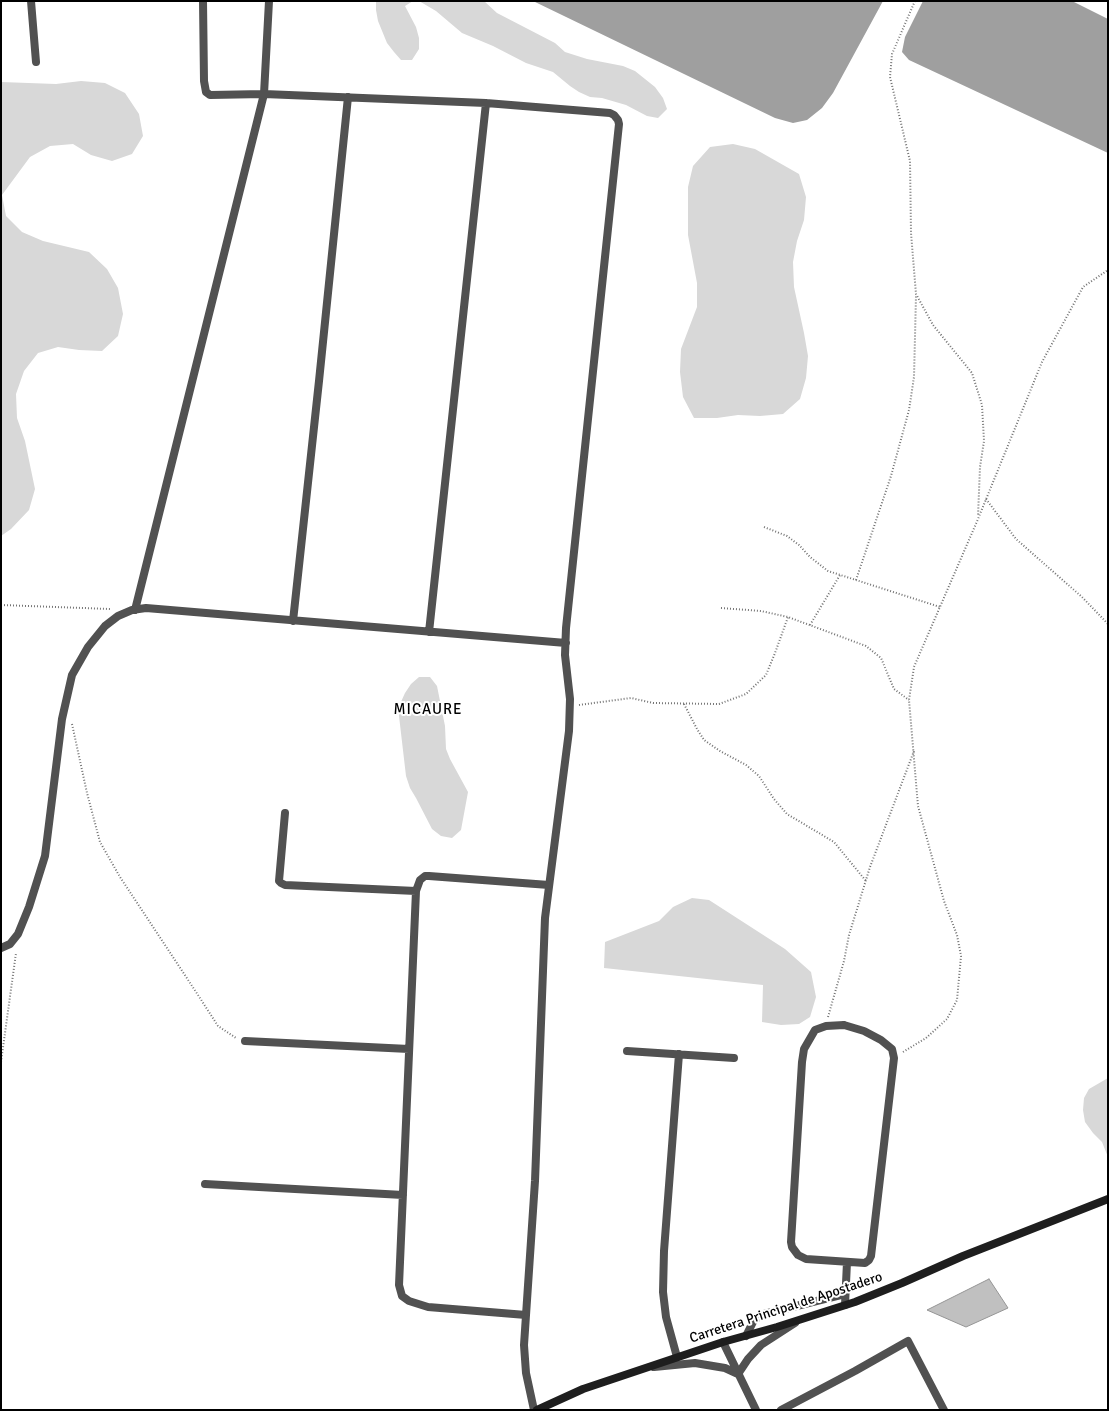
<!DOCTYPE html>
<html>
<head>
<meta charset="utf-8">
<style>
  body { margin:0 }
  #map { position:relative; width:1109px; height:1411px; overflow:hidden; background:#fff; font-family:Signika,sans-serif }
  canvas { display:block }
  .frame { position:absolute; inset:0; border:2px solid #000; pointer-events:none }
</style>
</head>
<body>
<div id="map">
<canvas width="1109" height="1411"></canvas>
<div class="frame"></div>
</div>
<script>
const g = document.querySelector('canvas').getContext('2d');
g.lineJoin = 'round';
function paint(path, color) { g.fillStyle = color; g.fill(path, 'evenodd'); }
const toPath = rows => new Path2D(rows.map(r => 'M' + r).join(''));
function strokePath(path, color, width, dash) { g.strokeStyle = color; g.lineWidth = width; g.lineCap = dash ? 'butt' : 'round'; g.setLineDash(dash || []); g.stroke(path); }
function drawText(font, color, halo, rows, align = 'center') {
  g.font = font + ' Signika,sans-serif'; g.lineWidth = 4; g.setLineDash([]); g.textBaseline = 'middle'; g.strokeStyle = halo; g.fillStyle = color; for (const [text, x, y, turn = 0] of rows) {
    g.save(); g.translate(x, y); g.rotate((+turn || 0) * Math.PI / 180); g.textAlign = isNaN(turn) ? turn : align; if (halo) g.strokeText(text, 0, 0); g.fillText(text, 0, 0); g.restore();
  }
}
const green = toPath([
  [376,1,413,1,405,6,416,27,419,38,419,49,412,60,401,60,394,52,387,43,378,21,376,10],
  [419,1,484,1,497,13,555,43,565,52,587,59,623,66,635,71,655,87,663,98,667,109,658,118,647,116,626,105,602,98,590,97,579,92,570,86,553,72,526,63,493,46,462,33,436,11],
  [81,81,105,83,125,93,139,114,143,136,132,154,112,161,91,155,73,144,50,146,30,157,2,195,6,216,22,232,43,241,89,252,107,269,118,288,123,314,118,336,102,351,79,350,58,347,38,353,24,371,16,394,17,418,25,441,35,489,29,510,11,529,1,536,1,82,56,84],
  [733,144,755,149,799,174,806,197,804,220,797,241,793,262,794,287,804,333,808,356,806,378,800,399,783,414,760,416,738,415,717,418,694,418,683,397,680,372,681,349,697,307,697,283,688,235,688,187,693,166,710,147],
  [419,677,430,677,437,686,445,726,446,749,450,759,468,792,461,830,452,838,441,836,432,829,416,798,410,788,406,776,399,716,400,704,405,693,411,684],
  [692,898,709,900,785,949,811,972,816,997,810,1017,799,1024,781,1025,762,1022,763,985,604,968,605,942,659,921,673,907],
  [1108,1078,1108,1157,1102,1142,1093,1133,1085,1122,1083,1110,1084,1098,1089,1089]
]);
const water = toPath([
  [533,1,883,1,833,93,822,108,807,120,793,123,775,118],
  [923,1,1072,1,1108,19,1108,153,909,60,902,52,905,37]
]);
const building = toPath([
  [989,1279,1008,1308,966,1327,927,1310,989,1279]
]);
const path = toPath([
  [915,1,892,54,890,77,910,161,911,233,916,294,933,325,972,373,982,405,984,441,980,467,978,516],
  [986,499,1016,539,1082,597,1108,624],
  [764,527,787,536,799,545,810,557,828,571,940,607],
  [856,580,891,476,909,410,914,377,916,296],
  [1,605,110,609],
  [721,608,761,611,788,617,866,646,881,658,894,689,909,700],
  [810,625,840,575],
  [684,704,697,729,704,740,720,751,746,765,759,776,774,799,787,814,834,842,866,881],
  [579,705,631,698,653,703,719,704,746,694,766,675,775,653,788,617],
  [72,724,87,793,100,842,120,877,198,995,218,1026,236,1038],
  [828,1017,844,961,849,935,870,867,914,751],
  [903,1052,926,1038,947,1019,957,1000,961,956,957,935,944,901,918,806,909,700,914,667,978,519,1042,362,1083,287,1108,270],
  [1,1062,16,953]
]);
const street = toPath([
  [31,1,36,62],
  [203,1,204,81,206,92,210,95,264,94,486,103,610,113,614,115,618,120,619,124,566,628,565,655,570,699,569,731,545,918,535,1181,524,1345,526,1373,534,1410],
  [135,610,264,94,269,1],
  [293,621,319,381,348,97],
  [429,632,486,103],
  [285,813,279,881,281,883,285,885,416,891],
  [1,948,10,944,18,934,29,907,45,856,62,719,72,675,88,647,105,626,118,616,132,610,146,608,566,643],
  [844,1025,864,1031,881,1040,892,1049,894,1058,871,1256,869,1260,865,1263,806,1259,798,1255,792,1247,791,1242,802,1062,804,1049,815,1030,826,1026,844,1025],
  [245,1041,409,1049],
  [627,1051,734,1058],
  [205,1184,403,1195],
  [845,1305,847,1262],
  [526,1315,428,1307,409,1301,402,1296,399,1285,416,891,420,880,425,876,429,876,549,885],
  [746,1336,754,1320,764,1314,845,1294],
  [723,1342,756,1410],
  [677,1357,666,1317,663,1292,664,1251,679,1054],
  [654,1367,695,1363,725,1368,738,1374,748,1359,761,1345,795,1323],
  [781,1410,855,1371,908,1341,944,1410]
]);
const secondary = toPath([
  [537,1410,583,1389,723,1342,777,1327,855,1302,902,1283,963,1256,1108,1199]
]);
const streetNames = [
  ["Carretera Principal de Apostadero",786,1308,-18]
];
const neighbourhoodNames = [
  ["MICAURE",428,710]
];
paint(green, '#d8d8d8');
paint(water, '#9f9f9f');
paint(building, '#c0c0c0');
strokePath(building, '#959595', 1);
strokePath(path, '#737373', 2, [1, 2]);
strokePath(street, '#515151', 8);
strokePath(secondary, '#1e1e1e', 8);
drawText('14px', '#000', '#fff', streetNames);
g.letterSpacing = '1px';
drawText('15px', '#000', '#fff', neighbourhoodNames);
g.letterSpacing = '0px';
</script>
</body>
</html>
